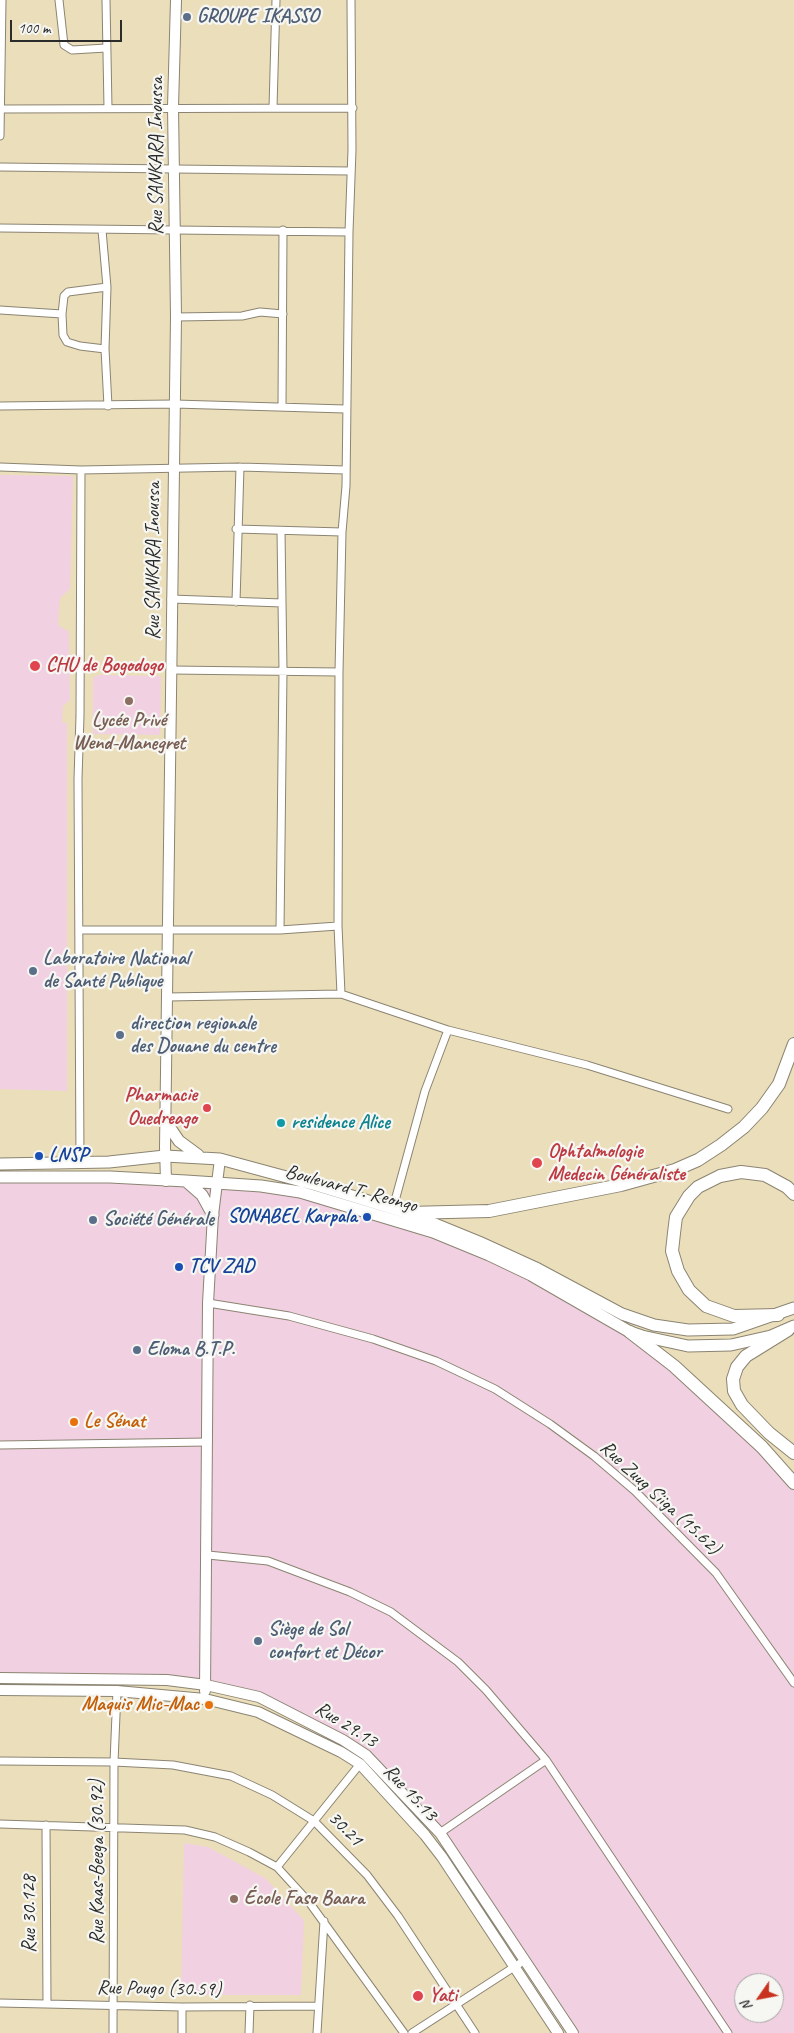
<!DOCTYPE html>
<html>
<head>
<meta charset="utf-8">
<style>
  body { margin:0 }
  #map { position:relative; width:794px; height:2033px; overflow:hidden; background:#ebdeba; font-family:Caveat,sans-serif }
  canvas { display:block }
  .north { position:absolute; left:734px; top:1973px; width:50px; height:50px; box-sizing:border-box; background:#f6f6f2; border:1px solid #a5a5a2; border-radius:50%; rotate:237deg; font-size:14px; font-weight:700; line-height:20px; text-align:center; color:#2b2b2b }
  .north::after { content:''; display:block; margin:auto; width:18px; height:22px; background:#c8321e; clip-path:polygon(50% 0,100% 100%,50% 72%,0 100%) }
  .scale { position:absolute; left:10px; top:20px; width:112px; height:22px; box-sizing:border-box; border:2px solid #2b2b2b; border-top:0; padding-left:6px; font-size:15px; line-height:18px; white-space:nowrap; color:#2b2b2b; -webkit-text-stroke:4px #f6f6f2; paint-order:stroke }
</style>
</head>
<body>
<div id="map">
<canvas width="794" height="2033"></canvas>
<div class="north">N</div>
<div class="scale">100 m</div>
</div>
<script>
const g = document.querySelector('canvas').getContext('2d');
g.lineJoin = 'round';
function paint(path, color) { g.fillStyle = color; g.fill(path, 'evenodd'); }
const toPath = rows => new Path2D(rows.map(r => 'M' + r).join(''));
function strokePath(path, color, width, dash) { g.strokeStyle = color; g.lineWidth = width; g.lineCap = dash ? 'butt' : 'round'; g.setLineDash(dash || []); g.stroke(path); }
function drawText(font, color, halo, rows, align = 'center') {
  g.font = font + ' Caveat,sans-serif'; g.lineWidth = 4.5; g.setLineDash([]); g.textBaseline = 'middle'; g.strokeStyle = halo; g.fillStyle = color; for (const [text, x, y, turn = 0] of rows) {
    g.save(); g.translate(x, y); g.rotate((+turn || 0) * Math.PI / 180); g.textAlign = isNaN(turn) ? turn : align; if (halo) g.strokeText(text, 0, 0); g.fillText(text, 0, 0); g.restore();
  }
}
const built = toPath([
  [0,475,73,476,70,589,60,598,58,625,69,632,70,700,63,706,62,722,67,723,67,1091,0,1089],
  [98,675,161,676,160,735,93,734,93,678],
  [0,1177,280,1188,489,1255,630,1332,794,1483,794,2033,573,2033,440,1833,366,1755,259,1697,206,1685,0,1679],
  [744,1983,774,1983,774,2013,744,2013],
  [184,1843,208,1847,265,1878,304,1920,301,1995,181,1995]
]);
const street = toPath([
  [59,0,64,45,72,50,106,48],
  [106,0,108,108],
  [273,108,276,0],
  [0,109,353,108],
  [0,136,2,0],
  [0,167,350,171],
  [0,228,349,232],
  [102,230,107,287,105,349,108,406],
  [0,310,62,314],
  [176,317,242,316,260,312,283,314],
  [105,349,80,346,67,342,63,335,62,314,64,296,68,292,107,287],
  [0,406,175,404,345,409],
  [282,407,283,230],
  [0,467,81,470,240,467,346,470],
  [236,529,342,532],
  [171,599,282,603],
  [236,602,240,467],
  [171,670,339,672],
  [79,930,280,930,338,926],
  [280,930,283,671,281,531],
  [341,994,338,926,339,672,342,532,346,486,349,232,352,150,351,0],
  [168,997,341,994,448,1030,587,1065,728,1109],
  [80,1162,78,779,80,716,81,470],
  [393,1208,425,1091,448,1030],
  [208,1303,289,1316,373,1339,436,1361,495,1389,550,1424,594,1456,635,1491,716,1573,794,1683],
  [0,1445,208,1442],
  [208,1555,268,1561,350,1592,391,1612,458,1662,486,1690,546,1760,728,2033],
  [0,1761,114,1762,173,1765,231,1776,272,1795,314,1821,367,1875,398,1916,475,2033],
  [0,1824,185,1830,215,1837,249,1852,277,1867,309,1902,404,2033],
  [46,1825,47,2003],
  [440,1833,546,1760],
  [277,1867,360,1764],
  [0,2003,182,2007,318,2006],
  [182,2007,182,2033],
  [113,2033,114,1762,117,1691],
  [249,2033,250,2005],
  [317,2033,324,1921],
  [412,2033,525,1960]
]);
const secondary = toPath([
  [166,1181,165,1147,176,317,173,107,176,0],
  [0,1678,167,1680,206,1685,259,1697,343,1740,366,1755,440,1833,573,2033],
  [0,1690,117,1691,205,1699,258,1712,341,1752,360,1764,425,1835,442,1857,558,2033],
  [205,1691,208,1303,213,1215,220,1159]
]);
const primary = toPath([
  [166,1122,179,1141,198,1155],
  [0,1164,109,1162,165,1156,220,1159,316,1185,408,1213,479,1242,538,1269,622,1314,654,1325,688,1330,733,1329,794,1308],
  [0,1177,110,1177,186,1181,261,1186,300,1192,433,1232,489,1255,531,1275,630,1332,642,1336,688,1346,731,1345,771,1336,794,1326],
  [186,1181,202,1195,213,1215]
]);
const highway = toPath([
  [408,1213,489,1211,621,1185,675,1170,698,1160,721,1145,744,1127,762,1108,779,1084,794,1044],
  [778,1315,734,1316,706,1306,689,1290,678,1271,672,1251,674,1233,676,1217,689,1196,698,1187,720,1176,741,1172,765,1175,787,1187,794,1194],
  [788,1330,746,1356,737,1367,733,1379,734,1391,742,1405,769,1433,794,1453],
  [630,1332,674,1366,762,1447,794,1483]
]);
const markers = [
  [187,17,5,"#5c6f8a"],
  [35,666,6,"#e0444e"],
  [129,701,5,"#8d6e63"],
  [33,971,5,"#5c6f8a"],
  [120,1035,5,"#5c6f8a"],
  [207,1108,5,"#e0444e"],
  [281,1123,5,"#0f9aa8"],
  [39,1156,5,"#1a4fb4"],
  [537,1163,6,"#e0444e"],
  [367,1217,5,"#1a4fb4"],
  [93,1220,5,"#5c6f8a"],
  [179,1267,5,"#1a4fb4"],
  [137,1350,5,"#5c6f8a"],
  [74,1422,5,"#e8710a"],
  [258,1641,5,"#5c6f8a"],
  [209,1705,5,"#e8710a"],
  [234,1899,5,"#8d6e63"],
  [418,1996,6,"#e0444e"]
];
const serviceNames = [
  ["GROUPE IKASSO",197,17],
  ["Laboratoire National",43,959],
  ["de Santé Publique",43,982],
  ["direction regionale",130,1024],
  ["des Douane du centre",130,1047],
  ["Société Générale",103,1220],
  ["Eloma B.T.P.",147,1350],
  ["Siège de Sol",268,1630],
  ["confort et Décor",268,1653]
];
const streetNames = [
  ["Rue SANKARA Inoussa",157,156,-90],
  ["Rue SANKARA Inoussa",154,561,-90],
  ["Boulevard T. Reongo",351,1189,15],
  ["Rue Zuug Siiga (15.62)",660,1498,43],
  ["Rue 29.13",346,1725,32],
  ["Rue 15.13",410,1793,47],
  ["30.21",345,1829,45],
  ["Rue Kaas-Beega (30.92)",98,1862,-90],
  ["Rue 30.128",30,1914,-90],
  ["Rue Pougo (30.59)",159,1989,1]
];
const healthNames = [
  ["CHU de Bogodogo",46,666],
  ["Pharmacie",197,1096,"right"],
  ["Ouedreago",197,1119,"right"],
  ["Ophtalmologie",548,1152],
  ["Medecin Généraliste",548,1175],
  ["Yati",429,1996]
];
const educationNames = [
  ["Lycée Privé",129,721],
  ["Wend-Manegret",129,744],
  ["École Faso Baara",244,1899,"left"]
];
const cultureNames = [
  ["residence Alice",291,1123]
];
const transitNames = [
  ["LNSP",49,1156],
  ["SONABEL Karpala",357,1217,"right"],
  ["TCV ZAD",189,1267]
];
const foodNames = [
  ["Le Sénat",84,1422],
  ["Maquis Mic-Mac",199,1705,"right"]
];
paint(built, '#f1d0e2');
strokePath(street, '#8b8472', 9);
strokePath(secondary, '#8b8472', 12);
strokePath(primary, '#8b8472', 13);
strokePath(highway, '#8b8472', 14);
strokePath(street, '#fff', 7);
strokePath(secondary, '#fff', 10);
strokePath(primary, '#fff', 11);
strokePath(highway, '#fff', 12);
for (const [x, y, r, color] of markers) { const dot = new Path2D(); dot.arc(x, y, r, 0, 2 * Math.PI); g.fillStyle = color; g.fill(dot); strokePath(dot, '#f6f6f2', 2); }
drawText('bold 20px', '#4e5e75', '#f6f6f2', serviceNames, 'left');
drawText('20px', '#2b2b2b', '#f6f6f2', streetNames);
drawText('bold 20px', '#be3a42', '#f6f6f2', healthNames, 'left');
drawText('bold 20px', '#785e54', '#f6f6f2', educationNames);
drawText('bold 20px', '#0d838f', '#f6f6f2', cultureNames, 'left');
drawText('bold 20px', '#164399', '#f6f6f2', transitNames, 'left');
drawText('bold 20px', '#c56008', '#f6f6f2', foodNames, 'left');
</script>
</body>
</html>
